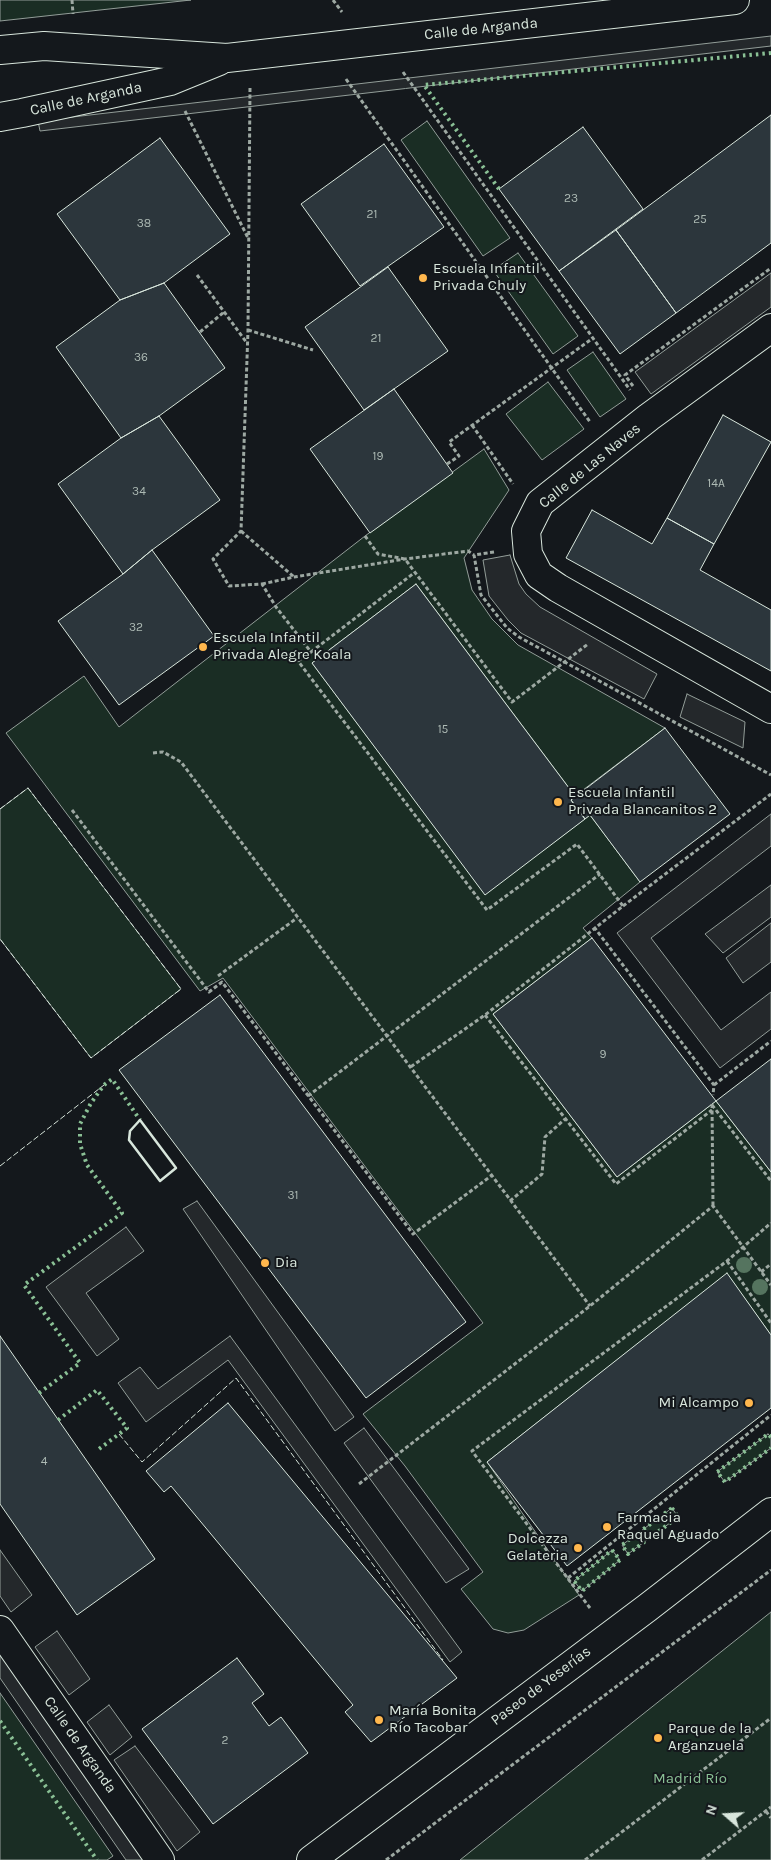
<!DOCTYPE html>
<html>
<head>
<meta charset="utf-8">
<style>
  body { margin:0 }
  #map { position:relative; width:771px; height:1860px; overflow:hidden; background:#14181c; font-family:Karla,sans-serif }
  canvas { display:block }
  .north { position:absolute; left:701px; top:1790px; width:50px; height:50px; -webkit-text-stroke:4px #14181c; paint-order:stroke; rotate:289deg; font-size:14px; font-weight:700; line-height:20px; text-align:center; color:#d8e6dc }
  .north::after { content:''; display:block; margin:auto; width:18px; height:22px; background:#d8e6dc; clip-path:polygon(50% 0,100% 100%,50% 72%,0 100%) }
</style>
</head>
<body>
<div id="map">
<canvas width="771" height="1860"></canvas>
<div class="north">N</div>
</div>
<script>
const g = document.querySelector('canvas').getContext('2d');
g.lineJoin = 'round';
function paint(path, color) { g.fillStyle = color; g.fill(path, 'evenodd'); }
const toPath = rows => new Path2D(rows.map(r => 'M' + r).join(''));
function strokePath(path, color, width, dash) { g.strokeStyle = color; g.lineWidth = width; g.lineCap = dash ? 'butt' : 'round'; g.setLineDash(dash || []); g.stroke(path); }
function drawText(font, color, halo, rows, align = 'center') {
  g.font = font + ' Karla,sans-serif'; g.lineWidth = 4; g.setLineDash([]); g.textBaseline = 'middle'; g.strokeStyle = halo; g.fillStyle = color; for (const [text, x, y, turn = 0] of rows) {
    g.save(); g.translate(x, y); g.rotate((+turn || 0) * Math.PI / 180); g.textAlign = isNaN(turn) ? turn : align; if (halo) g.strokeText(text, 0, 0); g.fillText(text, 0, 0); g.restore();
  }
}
const green = toPath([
  [0,0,191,0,0,21,0,0],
  [427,121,510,238,483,256,401,140,427,121],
  [518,253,578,336,553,354,493,270,518,253],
  [593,352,626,399,600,417,567,370,593,352],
  [548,382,584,429,542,460,506,414,548,382],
  [484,449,509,490,464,558,472,590,492,619,518,645,665,728,575,796,416,584,312,663,485,894,590,815,640,882,583,928,592,938,493,1014,617,1177,716,1101,771,1172,771,1335,727,1274,487,1462,579,1595,524,1630,508,1633,493,1629,461,1589,483,1572,405,1466,363,1414,483,1323,223,978,200,991,6,733,84,676,119,727,365,536,484,449],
  [28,788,181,989,91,1058,0,939,0,809,28,788],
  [768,1434,771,1437,771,1448,725,1482,717,1472,768,1434],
  [672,1508,678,1517,628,1554,622,1545,672,1508],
  [612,1550,620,1560,582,1591,574,1581,612,1550],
  [771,1612,771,1860,460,1860,771,1612],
  [0,1693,113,1856,107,1860,0,1860,0,1693]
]);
const parking = toPath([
  [771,36,771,46,40,131,38,121,771,36],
  [771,273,771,307,651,394,635,372,771,273],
  [510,555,519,584,526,594,540,607,657,674,644,699,521,633,508,620,489,596,483,560,510,555],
  [687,694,745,722,743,748,680,717,687,694],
  [771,814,771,846,651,938,721,1030,771,992,771,1029,720,1068,617,933,771,814],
  [771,885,771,917,723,953,705,934,771,885],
  [771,923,771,962,743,983,726,958,771,923],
  [197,1201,354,1417,335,1431,183,1209,197,1201],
  [126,1227,144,1251,86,1293,119,1339,97,1356,46,1287,126,1227],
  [230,1336,462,1652,450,1662,228,1360,146,1422,118,1383,140,1367,158,1389,230,1336],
  [364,1428,469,1569,446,1583,344,1443,364,1428],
  [0,1550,32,1595,11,1612,0,1596,0,1550],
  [57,1631,90,1679,69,1695,35,1647,57,1631],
  [0,1654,143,1860,126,1860,0,1678,0,1654],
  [109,1705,132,1737,110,1755,87,1722,109,1705],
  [135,1746,200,1832,177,1851,114,1760,135,1746]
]);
const building = toPath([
  [771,115,771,243,676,313,616,230,771,115],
  [583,127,643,209,559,271,499,189,583,127],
  [160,138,230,234,164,283,120,300,57,214,160,138],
  [384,144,444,227,360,286,301,204,384,144],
  [616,230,676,313,620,354,559,271,616,230],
  [388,267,448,351,364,410,305,327,388,267],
  [164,283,225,368,159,416,121,438,56,347,120,300,164,283],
  [394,389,453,473,370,533,310,449,394,389],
  [723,415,771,442,714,544,667,518,723,415],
  [159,416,220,500,152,550,123,574,58,484,121,438,159,416],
  [592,510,652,544,667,518,714,544,700,570,771,610,771,671,566,558,592,510],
  [152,550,214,636,119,705,58,621,123,574,152,550],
  [416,584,575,796,571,800,585,819,485,895,312,663,416,584],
  [665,728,730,814,640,882,590,815,585,819,571,800,665,728],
  [592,938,716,1101,617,1177,493,1014,592,938],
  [220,995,466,1322,366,1398,119,1070,220,995],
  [771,1059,771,1172,716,1101,771,1059],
  [727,1273,771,1335,771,1408,567,1566,487,1462,727,1273],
  [0,1336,155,1559,77,1615,0,1504,0,1336],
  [228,1403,457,1678,371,1742,345,1712,353,1705,171,1486,164,1492,146,1471,228,1403],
  [237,1658,264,1694,252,1703,269,1726,281,1717,308,1753,213,1824,142,1729,237,1658]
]);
const path = toPath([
  [72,0,73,14],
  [333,0,342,12],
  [403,72,630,390],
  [346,79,590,422],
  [250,88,248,330,241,531,213,559,229,586,262,584,276,607,311,652,298,661,487,910,577,844,623,906,485,1015,409,1068],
  [185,111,249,240],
  [197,275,247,343],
  [248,330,313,350],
  [200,332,224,312],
  [633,386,625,375,771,268],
  [472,425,513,484],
  [447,464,459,456,449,442,593,338],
  [241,531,294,577],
  [365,536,378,554,405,559,512,702,588,644],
  [494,552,474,555,481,595,507,628,519,637,771,775],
  [262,584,294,577,405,559,468,551,474,555],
  [311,652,414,573],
  [153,753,163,752,181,762,590,1306],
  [72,810,209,992,222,982,413,1234,491,1176],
  [623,906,771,794],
  [594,927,714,1085,713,1095],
  [218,976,297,918],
  [485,1015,616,1184,712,1110],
  [714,1085,771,1041],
  [308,1096,600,874],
  [712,1104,713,1206],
  [712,1105,771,1181],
  [510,1201,542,1174,545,1137,565,1119],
  [727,1261,771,1323],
  [761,1272,771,1264],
  [359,1484,590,1306,713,1206,771,1285],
  [568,1578,771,1415],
  [590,1608,472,1451,727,1261,771,1223],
  [766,1811,771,1818],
  [386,1860,771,1570],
  [585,1860,771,1718],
  [702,1860,771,1807]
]);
const minor = toPath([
  [0,50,44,46,227,58,735,0],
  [0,117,22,113,170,81,219,61],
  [771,328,649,417,540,503,526,531,528,554,539,575,558,588,771,709],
  [0,1630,160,1860]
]);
const tertiary = toPath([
  [311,1860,647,1608,771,1512]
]);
const hedge = toPath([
  [499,189,424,85,771,53],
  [39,1393,80,1363,24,1285,122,1213,87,1165,80,1144,80,1124,91,1103,104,1085,112,1079,140,1120],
  [58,1420,97,1390,127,1428,99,1449],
  [771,1437,768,1434,717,1472,725,1482,771,1448],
  [672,1508,678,1517,628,1554,622,1545,672,1508],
  [612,1550,620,1560,582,1591,574,1581,612,1550],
  [0,1721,97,1860]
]);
const fence = toPath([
  [0,809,28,788,181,989,91,1058,0,939],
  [0,1166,104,1085],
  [119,1434,142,1462,236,1378,443,1660]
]);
const wall = toPath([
  [140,1120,176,1168,160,1181,129,1140,130,1131,140,1120]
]);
const trees = [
  [744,1265],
  [760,1287]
];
const markers = [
  [423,278,5,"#ffb74d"],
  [203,647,5,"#ffb74d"],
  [558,802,5,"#ffb74d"],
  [265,1263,5,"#ffb74d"],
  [749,1403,5,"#ffb74d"],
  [607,1527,5,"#ffb74d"],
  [578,1548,5,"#ffb74d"],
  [379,1720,5,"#ffb74d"],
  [658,1738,5,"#ffb74d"]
];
const numberNames = [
  ["23",571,199],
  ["21",372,215],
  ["25",700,220],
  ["38",144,224],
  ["21",376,339],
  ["36",141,358],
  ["19",378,457],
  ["14A",716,484],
  ["34",139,492],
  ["32",136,628],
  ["15",443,730],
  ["9",603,1055],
  ["31",293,1196],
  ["4",44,1462],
  ["2",225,1741]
];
const streetNames = [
  ["Calle de Arganda",481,29,-6],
  ["Calle de Arganda",86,99,-12],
  ["Calle de Las Naves",590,466,-39],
  ["Paseo de Yeserías",541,1686,-37],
  ["Calle de Arganda",80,1745,55]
];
const poiNames = [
  ["Escuela Infantil",433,269],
  ["Privada Chuly",433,286],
  ["Escuela Infantil",213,638],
  ["Privada Alegre Koala",213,655],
  ["Escuela Infantil",568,793],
  ["Privada Blancanitos 2",568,810],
  ["Dia",275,1263],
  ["Mi Alcampo",739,1403,"right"],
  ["Farmacia",617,1518],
  ["Raquel Aguado",617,1535],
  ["Dolcezza",568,1539,"right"],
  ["Gelateria",568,1556,"right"],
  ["María Bonita",389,1711],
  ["Río Tacobar",389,1728],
  ["Parque de la",668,1729],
  ["Arganzuela",668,1746]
];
const parkNames = [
  ["Madrid Río",690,1779]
];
paint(green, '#1a2d24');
strokePath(green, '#939e99', 1);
paint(parking, '#24282b');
strokePath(parking, '#939e99', 1);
paint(building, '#2c363c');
strokePath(building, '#d8e6dc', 1);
strokePath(minor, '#d8e6dc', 30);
strokePath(tertiary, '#d8e6dc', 30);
strokePath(path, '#9da8a2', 3, [4, 2.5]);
strokePath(minor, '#14181c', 28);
strokePath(tertiary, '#14181c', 28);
strokePath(hedge, '#8ac095', 4, [2.5, 4]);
strokePath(fence, '#d8e6dc', 1, [6, 2.5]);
strokePath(wall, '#d8e6dc', 2.5);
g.fillStyle = '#55745f';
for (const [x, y] of trees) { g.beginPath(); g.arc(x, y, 8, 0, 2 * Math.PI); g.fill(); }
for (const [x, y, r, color] of markers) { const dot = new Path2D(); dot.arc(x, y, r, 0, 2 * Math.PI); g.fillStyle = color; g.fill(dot); strokePath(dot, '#14181c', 2); }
drawText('12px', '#adbab4', null, numberNames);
drawText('15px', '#d8e6dc', '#14181c', streetNames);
drawText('15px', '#d8e6dc', '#14181c', poiNames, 'left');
drawText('15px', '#8ac095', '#14181c', parkNames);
</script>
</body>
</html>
